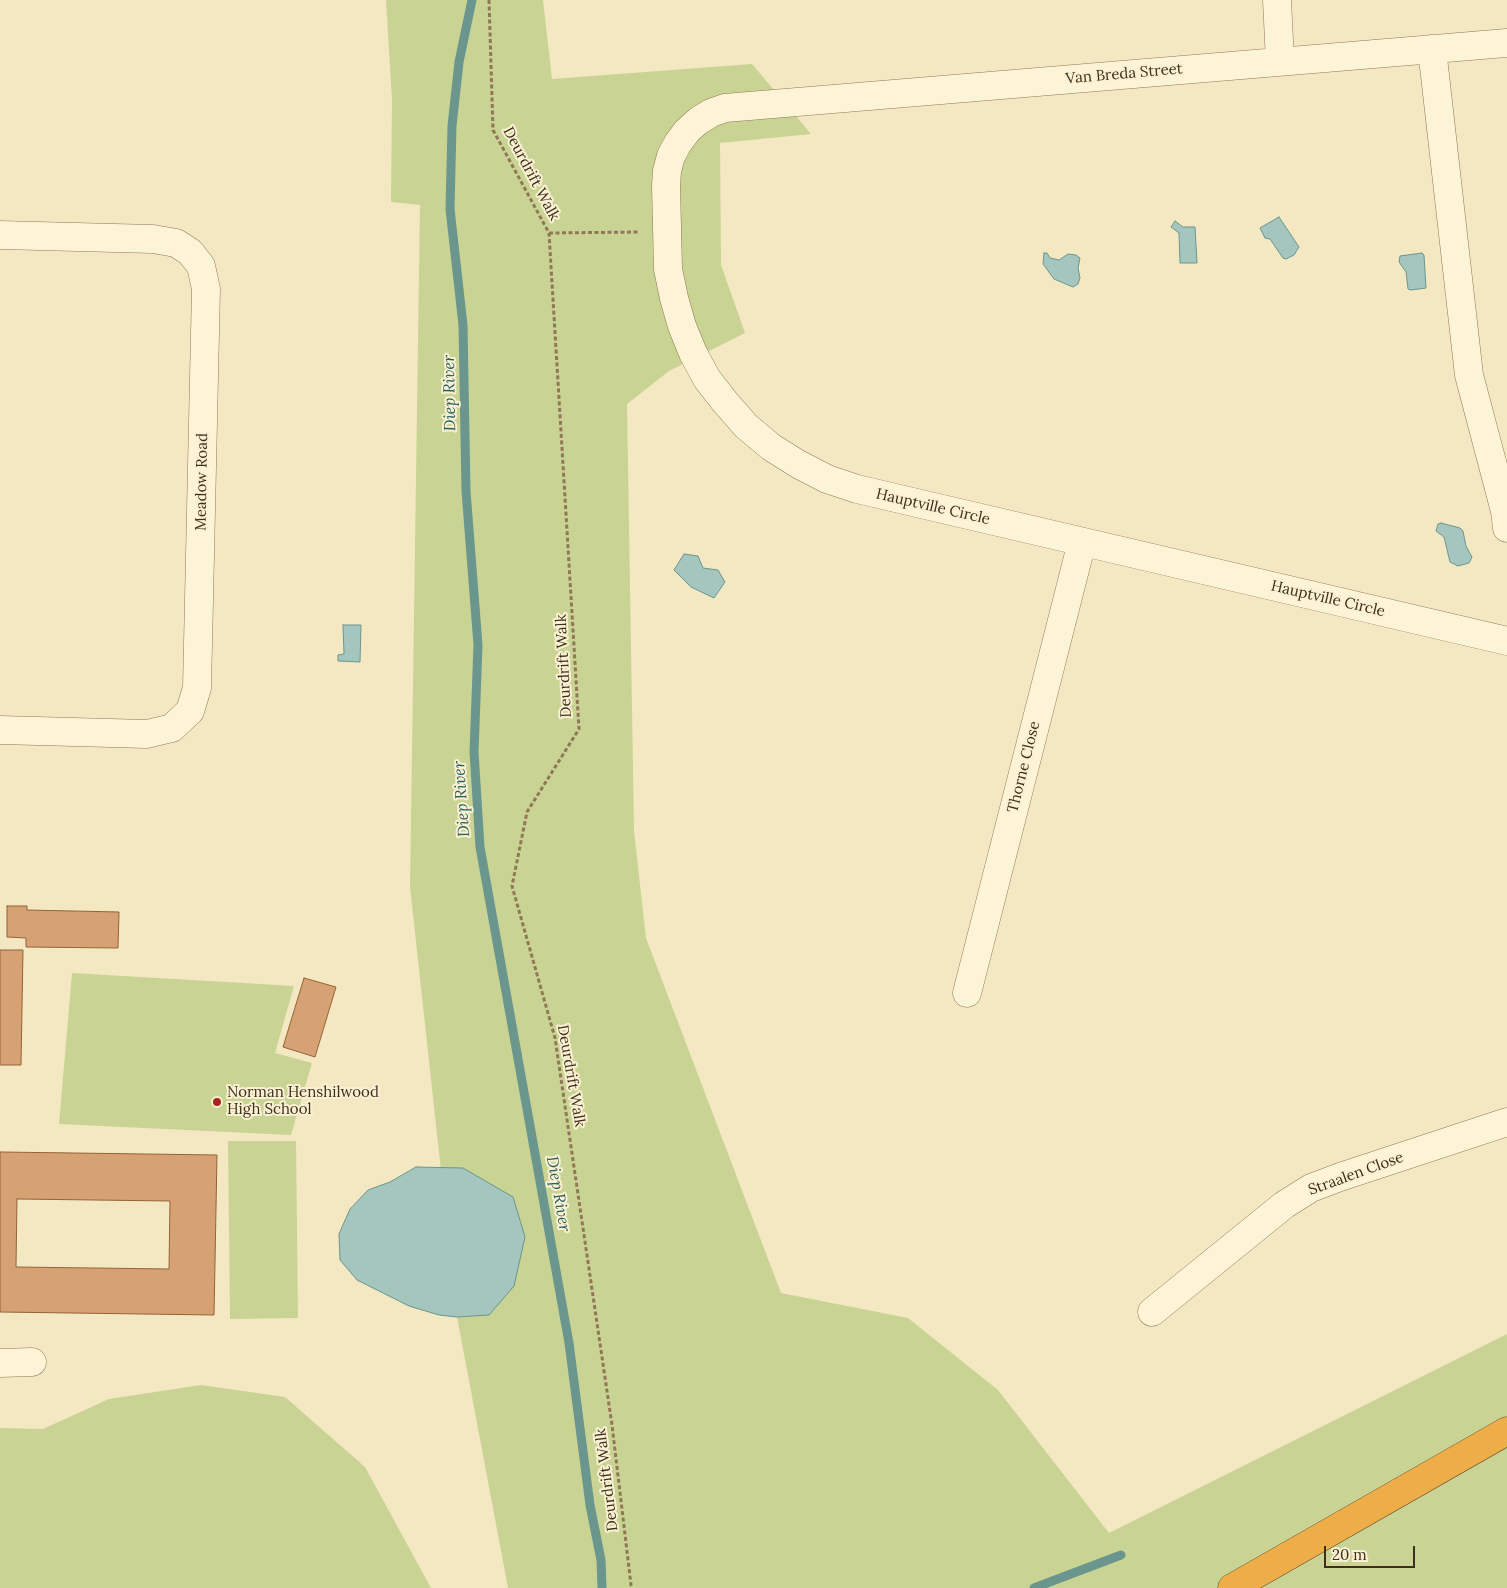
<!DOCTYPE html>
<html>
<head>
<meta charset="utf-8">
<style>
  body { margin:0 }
  #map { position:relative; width:1507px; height:1588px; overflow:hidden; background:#f4e8c2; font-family:Lora,serif }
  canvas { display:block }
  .scale { position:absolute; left:1324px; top:1546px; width:91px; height:22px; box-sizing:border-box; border:2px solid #3e2f1c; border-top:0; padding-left:6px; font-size:15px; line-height:18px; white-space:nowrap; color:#3e2f1c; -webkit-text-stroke:4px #faf1d3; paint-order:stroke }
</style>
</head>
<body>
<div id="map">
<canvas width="1507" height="1588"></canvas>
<div class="scale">20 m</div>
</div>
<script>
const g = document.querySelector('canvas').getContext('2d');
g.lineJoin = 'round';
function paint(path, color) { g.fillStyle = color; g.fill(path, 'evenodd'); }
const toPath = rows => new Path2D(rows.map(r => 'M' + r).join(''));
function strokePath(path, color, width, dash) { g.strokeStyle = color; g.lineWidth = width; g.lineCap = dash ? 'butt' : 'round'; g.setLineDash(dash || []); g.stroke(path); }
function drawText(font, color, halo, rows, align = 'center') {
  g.font = font + ' Lora,serif'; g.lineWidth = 4; g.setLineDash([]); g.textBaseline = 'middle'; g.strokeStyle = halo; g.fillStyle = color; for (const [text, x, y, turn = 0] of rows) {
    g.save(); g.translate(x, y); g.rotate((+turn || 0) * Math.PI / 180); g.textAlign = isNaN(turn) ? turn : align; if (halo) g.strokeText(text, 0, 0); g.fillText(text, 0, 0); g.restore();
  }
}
const green = toPath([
  [386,0,543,0,552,79,752,64,811,134,720,143,721,265,745,333,669,371,627,404,634,831,646,938,781,1293,908,1318,998,1390,1109,1533,1507,1334,1507,1588,508,1588,457,1317,410,887,420,205,391,202,392,100],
  [72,973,294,986,275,1053,312,1063,291,1135,59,1124],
  [228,1141,296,1141,298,1318,230,1319],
  [201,1385,285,1397,365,1467,431,1588,0,1588,0,1428,43,1429,109,1399]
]);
const water = toPath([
  [1279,217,1299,247,1294,255,1286,259,1283,258,1270,239,1265,238,1260,228,1279,217],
  [1175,221,1183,227,1195,227,1197,263,1180,263,1179,233,1171,227,1175,221],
  [1044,253,1047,253,1050,258,1059,260,1068,254,1076,255,1080,258,1078,268,1080,278,1078,284,1073,287,1054,279,1043,264,1044,253],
  [1422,253,1424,255,1426,288,1411,290,1408,289,1406,272,1399,262,1400,256,1422,253],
  [1441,523,1460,528,1463,531,1466,546,1472,557,1469,563,1458,566,1450,562,1444,537,1436,531,1438,524,1441,523],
  [684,554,698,556,703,568,718,570,725,582,714,598,691,587,674,570,684,554],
  [343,625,361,625,360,662,338,661,338,655,344,654,343,625],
  [416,1167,463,1168,513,1197,525,1237,514,1286,489,1315,457,1317,439,1315,409,1306,357,1280,340,1260,339,1234,350,1209,368,1190,390,1182,416,1167]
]);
const stream = toPath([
  [472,0,459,62,452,126,450,209,463,325,466,491,478,645,474,752,480,847,569,1343,590,1505,601,1560,602,1588],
  [1034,1588,1121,1555]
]);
const building = toPath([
  [7,906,27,906,27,910,119,912,118,948,26,947,26,938,7,937,7,906],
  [0,950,23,950,21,1065,0,1065,0,950],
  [304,978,336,987,315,1057,283,1047,304,978],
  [0,1152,217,1155,214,1315,0,1312,0,1152],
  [17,1199,170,1201,169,1269,16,1267,17,1199]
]);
const path = toPath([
  [489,0,493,130,549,233,579,729,527,812,512,886,555,1038,612,1425,631,1585,633,1588],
  [549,233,639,232]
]);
const minor = toPath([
  [1277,0,1280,61],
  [1507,43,725,108,711,113,698,121,687,131,678,143,671,156,667,171,666,186,668,269,674,298,682,326,693,353,707,379,725,402,746,426,771,447,798,464,827,479,857,489,1507,641],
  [1432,49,1469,375,1505,511,1507,528],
  [0,235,153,239,176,243,190,252,201,266,206,289,197,688,190,711,172,728,147,734,0,730],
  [967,993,1082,542],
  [1152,1312,1284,1205,1311,1188,1340,1177,1507,1122],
  [0,1363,32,1362]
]);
const highway = toPath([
  [1232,1588,1507,1431]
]);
const markers = [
  [217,1102,5,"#a8251e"]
];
const streetNames = [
  ["Van Breda Street",1124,74,-5],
  ["Deurdrift Walk",531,174,62],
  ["Meadow Road",202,482,-89],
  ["Hauptville Circle",933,507,13],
  ["Hauptville Circle",1328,599,13],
  ["Deurdrift Walk",564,666,-93],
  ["Thorne Close",1024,767,-76],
  ["Deurdrift Walk",571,1076,80],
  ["Straalen Close",1356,1174,-20],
  ["Deurdrift Walk",607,1480,-97]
];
const poiNames = [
  ["Norman Henshilwood",227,1093],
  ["High School",227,1110]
];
const waterNames = [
  ["Diep River",450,393,-91],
  ["Diep River",462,799,-94],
  ["Diep River",558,1194,80]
];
paint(green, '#c9d494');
paint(water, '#a5c6be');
strokePath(water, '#6a968d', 1);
strokePath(stream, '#6a968d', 9);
paint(building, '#d7a273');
strokePath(building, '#936239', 1);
strokePath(minor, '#907856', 29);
strokePath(highway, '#5e452b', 29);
strokePath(path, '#907856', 3, [4, 2.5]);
strokePath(minor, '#fdf4d7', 28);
strokePath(highway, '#edae49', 28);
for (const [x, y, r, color] of markers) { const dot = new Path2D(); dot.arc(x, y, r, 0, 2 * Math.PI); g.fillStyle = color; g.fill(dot); strokePath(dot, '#faf1d3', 2); }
drawText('15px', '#3e2f1c', '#faf1d3', streetNames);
drawText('15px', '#3e2f1c', '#faf1d3', poiNames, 'left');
drawText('italic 16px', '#2a6060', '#faf1d3', waterNames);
</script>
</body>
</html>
